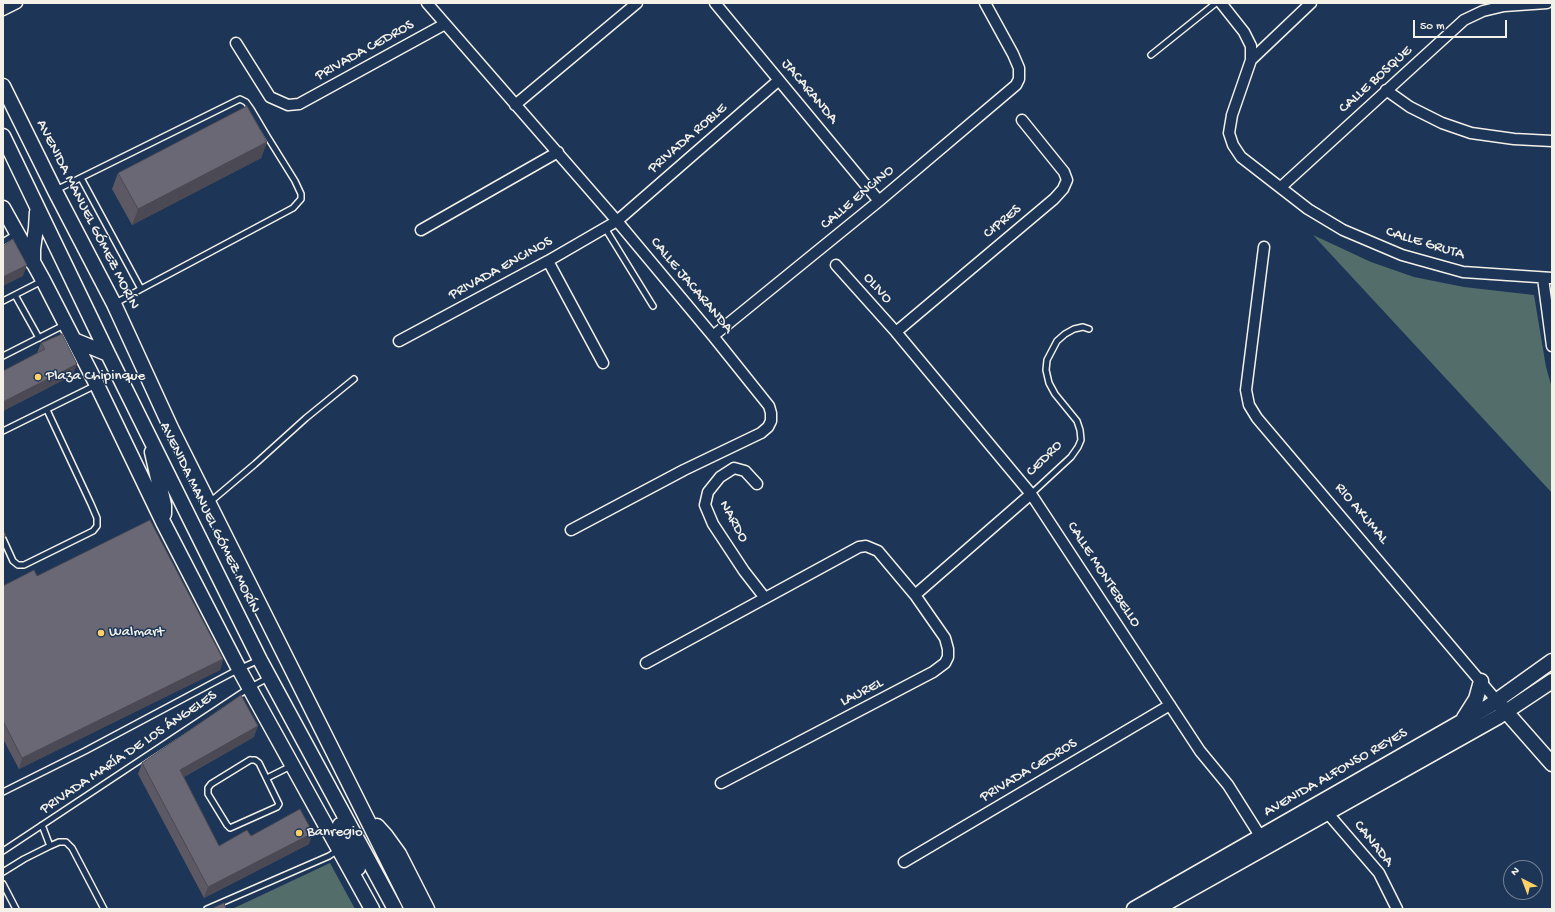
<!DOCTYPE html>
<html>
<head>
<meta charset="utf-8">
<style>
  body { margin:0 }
  #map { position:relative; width:1555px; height:912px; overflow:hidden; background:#1d3557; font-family:"Gochi Hand",sans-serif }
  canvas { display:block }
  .frame { position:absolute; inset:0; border:4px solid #f4f1e8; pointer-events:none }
  .north { position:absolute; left:1503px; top:860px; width:40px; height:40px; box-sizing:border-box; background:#1d3557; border:1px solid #738091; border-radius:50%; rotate:318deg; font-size:11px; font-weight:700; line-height:16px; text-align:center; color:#f4f1e8 }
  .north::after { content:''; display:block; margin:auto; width:14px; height:18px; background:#ffd166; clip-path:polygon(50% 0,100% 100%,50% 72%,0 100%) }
  .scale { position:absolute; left:1413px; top:20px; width:94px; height:18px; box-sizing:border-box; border:2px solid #f4f1e8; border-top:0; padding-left:5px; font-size:12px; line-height:14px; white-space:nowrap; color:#f4f1e8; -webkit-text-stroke:3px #1d3557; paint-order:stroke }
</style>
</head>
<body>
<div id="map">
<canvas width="1555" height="912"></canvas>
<div class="frame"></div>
<div class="north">N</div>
<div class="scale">50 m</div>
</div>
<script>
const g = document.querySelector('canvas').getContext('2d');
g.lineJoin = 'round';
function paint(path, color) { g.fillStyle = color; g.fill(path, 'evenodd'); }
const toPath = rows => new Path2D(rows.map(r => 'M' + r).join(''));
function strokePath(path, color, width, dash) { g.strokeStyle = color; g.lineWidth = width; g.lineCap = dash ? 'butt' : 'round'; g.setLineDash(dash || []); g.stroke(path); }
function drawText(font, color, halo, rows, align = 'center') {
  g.font = font + ' "Gochi Hand",sans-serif'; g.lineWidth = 3; g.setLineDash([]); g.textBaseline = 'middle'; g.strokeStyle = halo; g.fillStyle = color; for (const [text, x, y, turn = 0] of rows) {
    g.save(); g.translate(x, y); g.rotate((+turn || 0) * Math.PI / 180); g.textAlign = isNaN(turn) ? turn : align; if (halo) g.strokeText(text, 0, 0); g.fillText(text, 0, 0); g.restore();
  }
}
const green = toPath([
  [1313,235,1371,262,1414,277,1464,287,1534,295,1546,367,1552,388,1552,493],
  [330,863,355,909,232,909]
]);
const lane = toPath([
  [1151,55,1216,3],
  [56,190,240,99,246,102,251,109,267,136,295,181,301,194,301,199,293,208,141,289,81,178],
  [605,228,653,306],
  [3,242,16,234],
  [15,295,39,338],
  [3,301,42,281],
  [114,304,141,289],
  [3,356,64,325],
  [3,431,96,385],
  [1031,494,1071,457,1078,447,1081,440,1080,430,1077,421,1055,394,1049,383,1046,370,1047,360,1057,341,1065,334,1074,329,1083,327,1089,329],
  [210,502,255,464,306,418,354,379],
  [3,539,13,561,18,565,24,565,93,531,97,526,97,518,91,504,47,410],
  [250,760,255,760,259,763,279,804,277,807,230,828,227,825,208,794,208,788,211,784,250,760],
  [267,778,291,766],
  [3,792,85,751,239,669,259,660],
  [42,825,50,846],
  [3,851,249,688,268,678],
  [3,872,24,859,50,846,59,842,66,842,72,848,104,909],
  [3,884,16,909],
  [207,909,329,856,338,850]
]);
const street = toPath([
  [427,3,617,221,713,336,769,406,771,413,771,421,768,427,761,433,684,470,571,530],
  [715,3,879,201],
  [1221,3,1244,32,1251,46,1251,60,1232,115,1229,133,1233,145,1241,157,1308,209,1343,230,1402,255,1463,272,1552,278],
  [3,10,17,3],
  [236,43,270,97,288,105,299,104,445,24],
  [1251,60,1311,3],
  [1386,90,1410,107,1442,123,1471,133,1514,139,1552,141],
  [515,105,637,3],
  [1281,187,1464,20,1483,11,1504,6,1547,3],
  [421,230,558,152],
  [1264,247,1246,390,1249,405,1257,418,1497,701],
  [548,261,603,363],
  [836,265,896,332,1031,494,1200,751,1228,785,1264,842],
  [1543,278,1552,346],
  [896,332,1054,199,1063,189,1067,180,1064,172,1022,120],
  [713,336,879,201,1016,85,1019,79,1019,68,1013,54,985,3],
  [399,341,548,261,617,221,779,80],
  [757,484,745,471,734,468,720,477,708,492,705,505,713,524,744,571,765,598],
  [915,595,1031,494],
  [646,663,859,547,866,546,878,551,915,595,945,638,948,649,948,657,945,663,933,672,721,783],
  [1324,809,1379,873,1397,909],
  [904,862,1170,705]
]);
const secondary = toPath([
  [3,86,55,191,114,304,171,428,412,909],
  [3,136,108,354,260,660,395,909],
  [3,208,43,280,97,385,163,522,239,669,372,909],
  [33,263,33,249,36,228,37,212],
  [74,340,108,354],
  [152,452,164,505,164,514],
  [1501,706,1552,764],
  [1464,718,1476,699,1481,681],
  [340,825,358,868],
  [377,826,386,836,399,854,427,909],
  [1134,909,1489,706,1552,661],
  [1156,909,1498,717,1552,681]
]);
const wall = toPath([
  [267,142,261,158,132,225,112,189,118,173],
  [41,343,73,375,3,411,3,371,37,353],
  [37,576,223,659,220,670,19,769,3,739,3,586],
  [254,737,184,777,219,846,251,836,309,844,204,898,138,774,142,763]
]);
const shadedWall = toPath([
  [267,142,261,158,132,225,138,209],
  [27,265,23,276,3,286,3,277],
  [77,364,73,375,3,411,3,402],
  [6,535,3,543,3,537],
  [223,659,220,670,19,769,22,758],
  [258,726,254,737,176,781,180,770],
  [313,833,309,844,204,898,208,887]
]);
const building = toPath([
  [247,106,267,142,138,209,118,173,247,106],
  [13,239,27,265,3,277,3,246,13,239],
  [62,334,77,364,3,402,3,371,45,349,41,343,62,334],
  [150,520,223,659,22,758,3,721,3,586,34,570,37,576,150,520],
  [3,530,6,535,3,537,3,530],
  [241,695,258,726,180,770,219,846,247,830,251,836,300,809,313,833,208,887,142,763,241,695],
  [224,903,226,909,211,909,224,903]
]);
const markers = [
  [38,377,4,"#ffd166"],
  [101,633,4,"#ffd166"],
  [299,833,4,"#ffd166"]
];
const streetNames = [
  ["PRIVADA CEDROS",365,51,-29],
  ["CALLE BOSQUE",1376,80,-42],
  ["JACARANDA",809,92,50],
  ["PRIVADA ROBLE",688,139,-41],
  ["CALLE ENCINO",858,198,-40],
  ["AVENIDA MANUEL GÓMEZ MORÍN",87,215,63],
  ["CIPRES",1003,222,-40],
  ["CALLE GRUTA",1425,244,17],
  ["PRIVADA ENCINOS",501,269,-29],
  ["CALLE JACARANDA",691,286,50],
  ["OLIVO",877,289,48],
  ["CEDRO",1045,459,-45],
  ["RIO AKUMAL",1361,514,50],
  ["AVENIDA MANUEL GÓMEZ MORÍN",209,518,64],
  ["NARDO",733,522,61],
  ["CALLE MONTEBELLO",1103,575,57],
  ["LAUREL",862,693,-27],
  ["PRIVADA MARÍA DE LOS ÁNGELES",129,753,-34],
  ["PRIVADA CEDROS",1029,771,-31],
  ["AVENIDA ALFONSO REYES",1336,773,-30],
  ["CANADA",1373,844,51]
];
const poiNames = [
  ["Plaza Chipinque",46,377],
  ["Walmart",109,633],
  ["Banregio",307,833]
];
paint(green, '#526d6a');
strokePath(lane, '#f4f1e8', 8);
strokePath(street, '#f4f1e8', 13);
strokePath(secondary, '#f4f1e8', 17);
strokePath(lane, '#1d3557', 5);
strokePath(street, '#1d3557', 10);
strokePath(secondary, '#1d3557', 14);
paint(wall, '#5c5965');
paint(shadedWall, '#4b4953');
paint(building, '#6b6876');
strokePath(building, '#4b4953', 1);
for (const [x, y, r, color] of markers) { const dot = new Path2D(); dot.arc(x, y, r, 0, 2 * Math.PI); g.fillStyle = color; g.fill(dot); strokePath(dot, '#1d3557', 1.5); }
drawText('15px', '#f4f1e8', '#1d3557', streetNames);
drawText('15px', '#f4f1e8', '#1d3557', poiNames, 'left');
</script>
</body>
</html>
